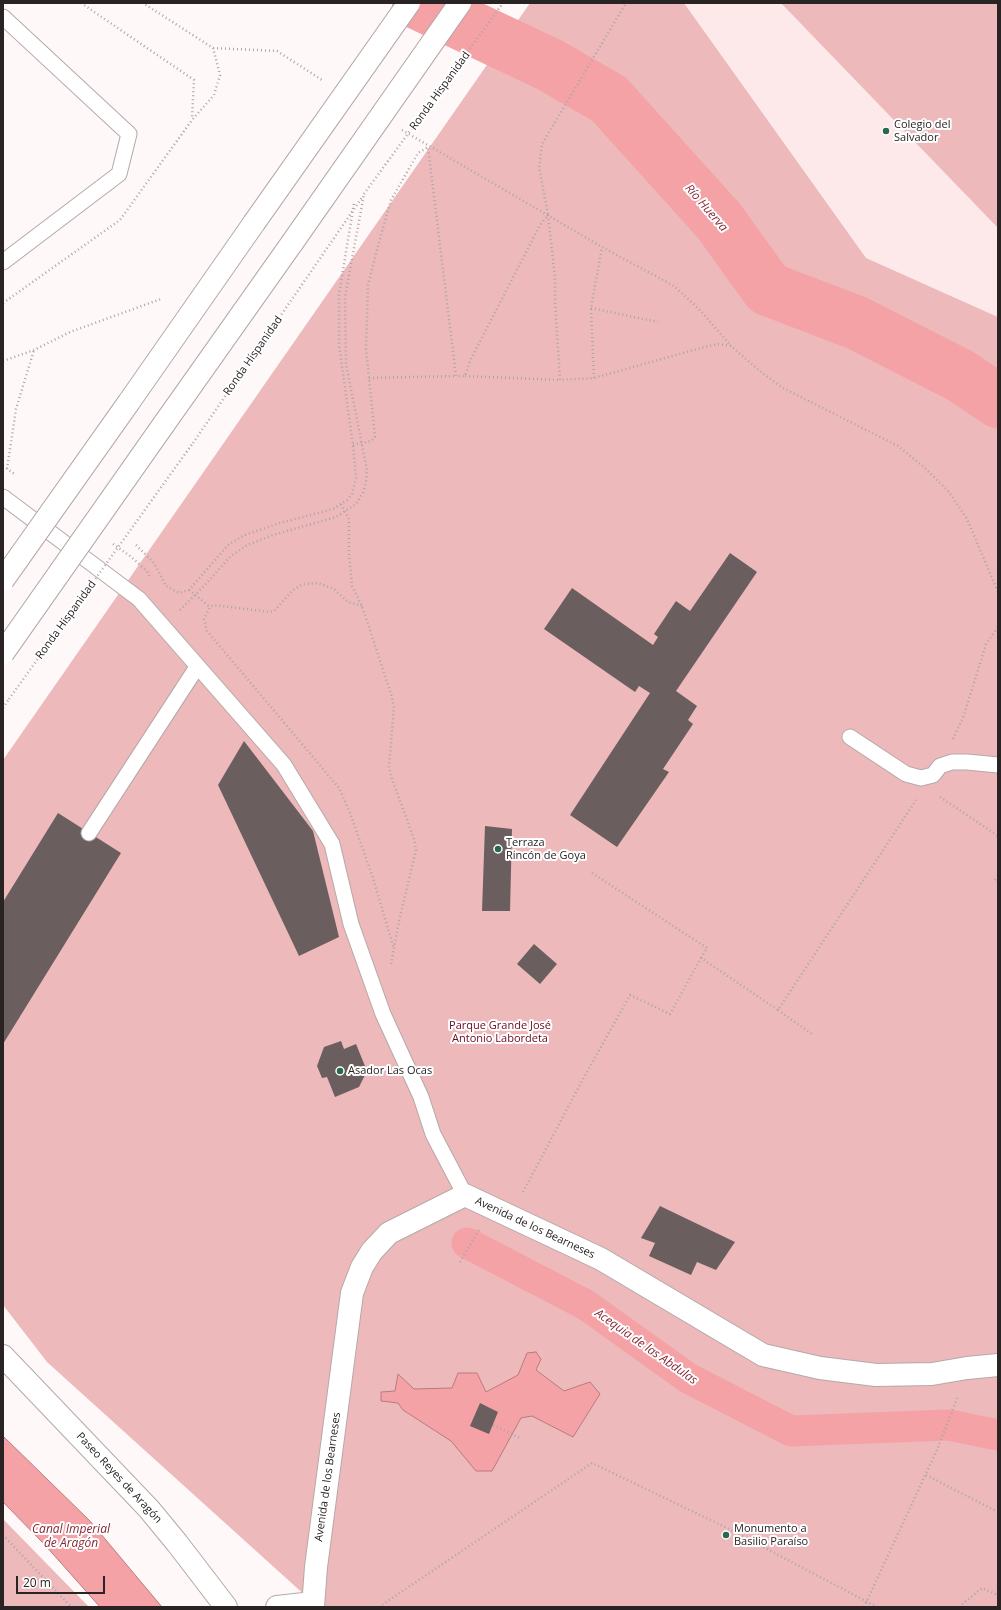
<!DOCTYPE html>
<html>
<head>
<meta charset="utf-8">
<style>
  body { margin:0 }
  #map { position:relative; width:1001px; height:1610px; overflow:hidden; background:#fff8f9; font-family:"Open Sans",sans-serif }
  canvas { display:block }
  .frame { position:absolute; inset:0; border:4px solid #292323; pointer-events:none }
  .scale { position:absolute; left:16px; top:1576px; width:89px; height:18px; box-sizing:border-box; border:2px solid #292323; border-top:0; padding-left:5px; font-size:12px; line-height:14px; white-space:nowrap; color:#292323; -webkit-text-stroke:3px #fff; paint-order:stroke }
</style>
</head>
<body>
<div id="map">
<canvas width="1001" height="1610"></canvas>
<div class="frame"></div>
<div class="scale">20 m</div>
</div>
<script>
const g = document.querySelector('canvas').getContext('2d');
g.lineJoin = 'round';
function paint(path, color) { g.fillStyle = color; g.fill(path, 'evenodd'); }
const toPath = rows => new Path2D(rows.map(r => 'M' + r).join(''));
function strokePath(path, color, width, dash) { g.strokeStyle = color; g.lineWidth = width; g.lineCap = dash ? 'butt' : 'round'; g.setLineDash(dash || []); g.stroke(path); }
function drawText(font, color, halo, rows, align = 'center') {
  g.font = font + ' "Open Sans",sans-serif'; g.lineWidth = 4; g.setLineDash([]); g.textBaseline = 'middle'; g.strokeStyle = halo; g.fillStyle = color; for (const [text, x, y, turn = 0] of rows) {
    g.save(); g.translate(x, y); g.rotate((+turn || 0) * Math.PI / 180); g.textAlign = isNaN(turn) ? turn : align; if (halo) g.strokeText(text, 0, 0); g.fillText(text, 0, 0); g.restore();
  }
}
const built = toPath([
  [684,3,998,3,998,317,866,258]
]);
const green = toPath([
  [530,3,684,3,866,258,998,317,998,1607,318,1607,47,1362,3,1305,3,760],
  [781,3,998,3,998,228],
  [3,1519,89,1607,3,1607]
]);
const water = toPath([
  [536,1352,541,1359,536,1370,564,1391,590,1382,600,1394,573,1437,532,1416,521,1418,492,1471,476,1471,451,1441,403,1410,398,1403,381,1401,381,1392,395,1391,398,1374,414,1389,452,1388,458,1373,477,1373,486,1392,518,1375,527,1353,536,1352],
  [3,1436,90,1521,162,1607,100,1607,45,1545,3,1502,3,1436]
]);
const canal = toPath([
  [467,1243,586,1305,688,1378,791,1431,949,1425,998,1435]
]);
const river = toPath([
  [419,3,550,65,609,99,719,221,768,289,857,323,961,376,998,401]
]);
const building = toPath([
  [730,553,757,572,676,691,697,706,688,720,693,724,663,769,669,772,617,847,570,815,650,693,639,686,635,692,544,629,572,588,653,645,658,637,654,634,676,601,690,611],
  [244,741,313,831,339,937,299,956,218,785],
  [58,813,121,853,3,1044,3,902],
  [485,826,512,829,510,911,482,911],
  [534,944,557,964,540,984,517,964],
  [341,1041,344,1049,356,1044,367,1071,359,1087,335,1097,327,1077,322,1078,317,1066,324,1047],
  [660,1206,735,1242,716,1270,697,1262,691,1275,649,1256,655,1243,641,1238],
  [480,1403,498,1412,489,1434,470,1426]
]);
const path = toPath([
  [81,3,194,80,192,119],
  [213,48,277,51,322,80],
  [402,130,602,247,674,286,700,310,731,346],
  [548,214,539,168,542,144,626,3],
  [3,303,120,220,192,120,214,95,220,75,213,48,143,3],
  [591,308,658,322],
  [3,361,34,350,70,332,161,299],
  [465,376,560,380],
  [369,378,456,376],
  [594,378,591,308,602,247],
  [193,443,363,196],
  [353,445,371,441,375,437,366,349,368,285,378,246,391,200,418,153,428,147,456,376,465,376,470,361,540,225,548,215,555,278,555,302,560,380,594,378,701,348,718,344,731,346,762,373,783,388,898,446,925,468,949,492,967,519,998,592],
  [3,466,16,475],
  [7,469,16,409,34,350],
  [341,504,349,519,349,554,352,586,362,606,391,694,394,707,389,767,392,779,414,839,416,850,399,921,391,964],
  [113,544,130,556,147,571,150,578],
  [136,545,154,563,166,586,179,593,189,590,229,544,245,535,280,523,333,509,347,500,352,494,356,478,353,445,339,345,339,295,354,203],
  [189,590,210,607],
  [362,606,348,602,334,589,318,583,303,584,293,590,274,611,269,612,214,605,210,607,204,619,207,631,339,788,350,813,373,878,394,949],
  [180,610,204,586,231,556,247,545,273,535,336,517,356,504,363,493,366,482,367,470,346,364,345,297,364,194],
  [3,708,9,699],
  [953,739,964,715,986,644,998,627],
  [940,797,998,836],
  [592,873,707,948,701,958],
  [998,876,995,880,998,882],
  [778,1010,813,1035],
  [523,1192,583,1079,630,995,670,1014,701,958,778,1010,916,800],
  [460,1262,479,1230],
  [493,1425,520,1438],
  [926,1475,998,1512],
  [3,1535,71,1607],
  [379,1607,592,1463,727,1528,877,1607],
  [864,1607,937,1450,958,1396],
  [959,1607,982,1588,998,1595]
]);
const service = toPath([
  [3,17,129,134,119,174,3,262],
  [3,497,139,599,284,765,332,844,351,924,383,1014,421,1097,433,1134,465,1195],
  [850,737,906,774,921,778,933,775,940,766,952,762,967,762,998,765],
  [89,833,197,667]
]);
const minor = toPath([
  [3,1356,149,1509,177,1543,226,1607],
  [277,1607,313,1603],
  [313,1607,316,1567,352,1293,362,1267,372,1251,389,1233,465,1195,601,1259,763,1355,820,1368,876,1375,932,1374,967,1368,998,1365]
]);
const trunk = toPath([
  [129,402,254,223],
  [164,424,292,243]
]);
const pathBridge = toPath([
  [364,194,503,3],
  [9,699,193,443]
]);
const trunkBridge = toPath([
  [254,223,409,3],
  [292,243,460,3],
  [3,580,129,402],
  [3,653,164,424]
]);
const markers = [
  [886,131,4,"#2b6650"],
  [498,849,4,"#2b6650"],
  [340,1071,4,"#2b6650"],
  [726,1535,4,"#2b6650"]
];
const streetNames = [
  ["Ronda Hispanidad",440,91,-54],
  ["Ronda Hispanidad",253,356,-55],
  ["Ronda Hispanidad",66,620,-54],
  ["Avenida de los Bearneses",535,1228,25],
  ["Avenida de los Bearneses",328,1477,-82],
  ["Paseo Reyes de Aragón",119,1478,47]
];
const poiNames = [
  ["Colegio del",894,125],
  ["Salvador",894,138],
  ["Terraza",506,843],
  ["Rincón de Goya",506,856],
  ["Asador Las Ocas",348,1071],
  ["Monumento a",734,1529],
  ["Basilio Paraíso",734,1542]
];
const parkNames = [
  ["Parque Grande José",500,1026],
  ["Antonio Labordeta",500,1039]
];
const waterNames = [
  ["Río Huerva",706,208,49],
  ["Acequia de las Abdulas",646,1347,35],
  ["Canal Imperial",71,1530],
  ["de Aragón",71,1544]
];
paint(built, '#fde9ea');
paint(green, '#edb9bb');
paint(water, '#f4a2a6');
strokePath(water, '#b77c7f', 1);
strokePath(canal, '#f4a2a6', 31);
strokePath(river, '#f4a2a6', 54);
paint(building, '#6a5e5e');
strokePath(service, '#b6a8a8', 17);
strokePath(minor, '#b6a8a8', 24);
strokePath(trunk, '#b6a8a8', 24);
strokePath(path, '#aca5a6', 2.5, [1, 3]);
strokePath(service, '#fff', 15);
strokePath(minor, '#fff', 22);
strokePath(trunk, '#fff', 22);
strokePath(trunkBridge, '#b6a8a8', 24, []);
strokePath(pathBridge, '#aca5a6', 2.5, [1, 3]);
strokePath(trunkBridge, '#fff', 22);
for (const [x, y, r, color] of markers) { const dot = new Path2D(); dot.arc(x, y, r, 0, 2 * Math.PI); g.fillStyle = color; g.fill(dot); strokePath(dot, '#fff', 1.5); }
drawText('11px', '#292323', '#fff', streetNames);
drawText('11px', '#292323', '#fff', poiNames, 'left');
drawText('11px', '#6b0920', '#fff', parkNames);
drawText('italic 12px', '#862836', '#fff', waterNames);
</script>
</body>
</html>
